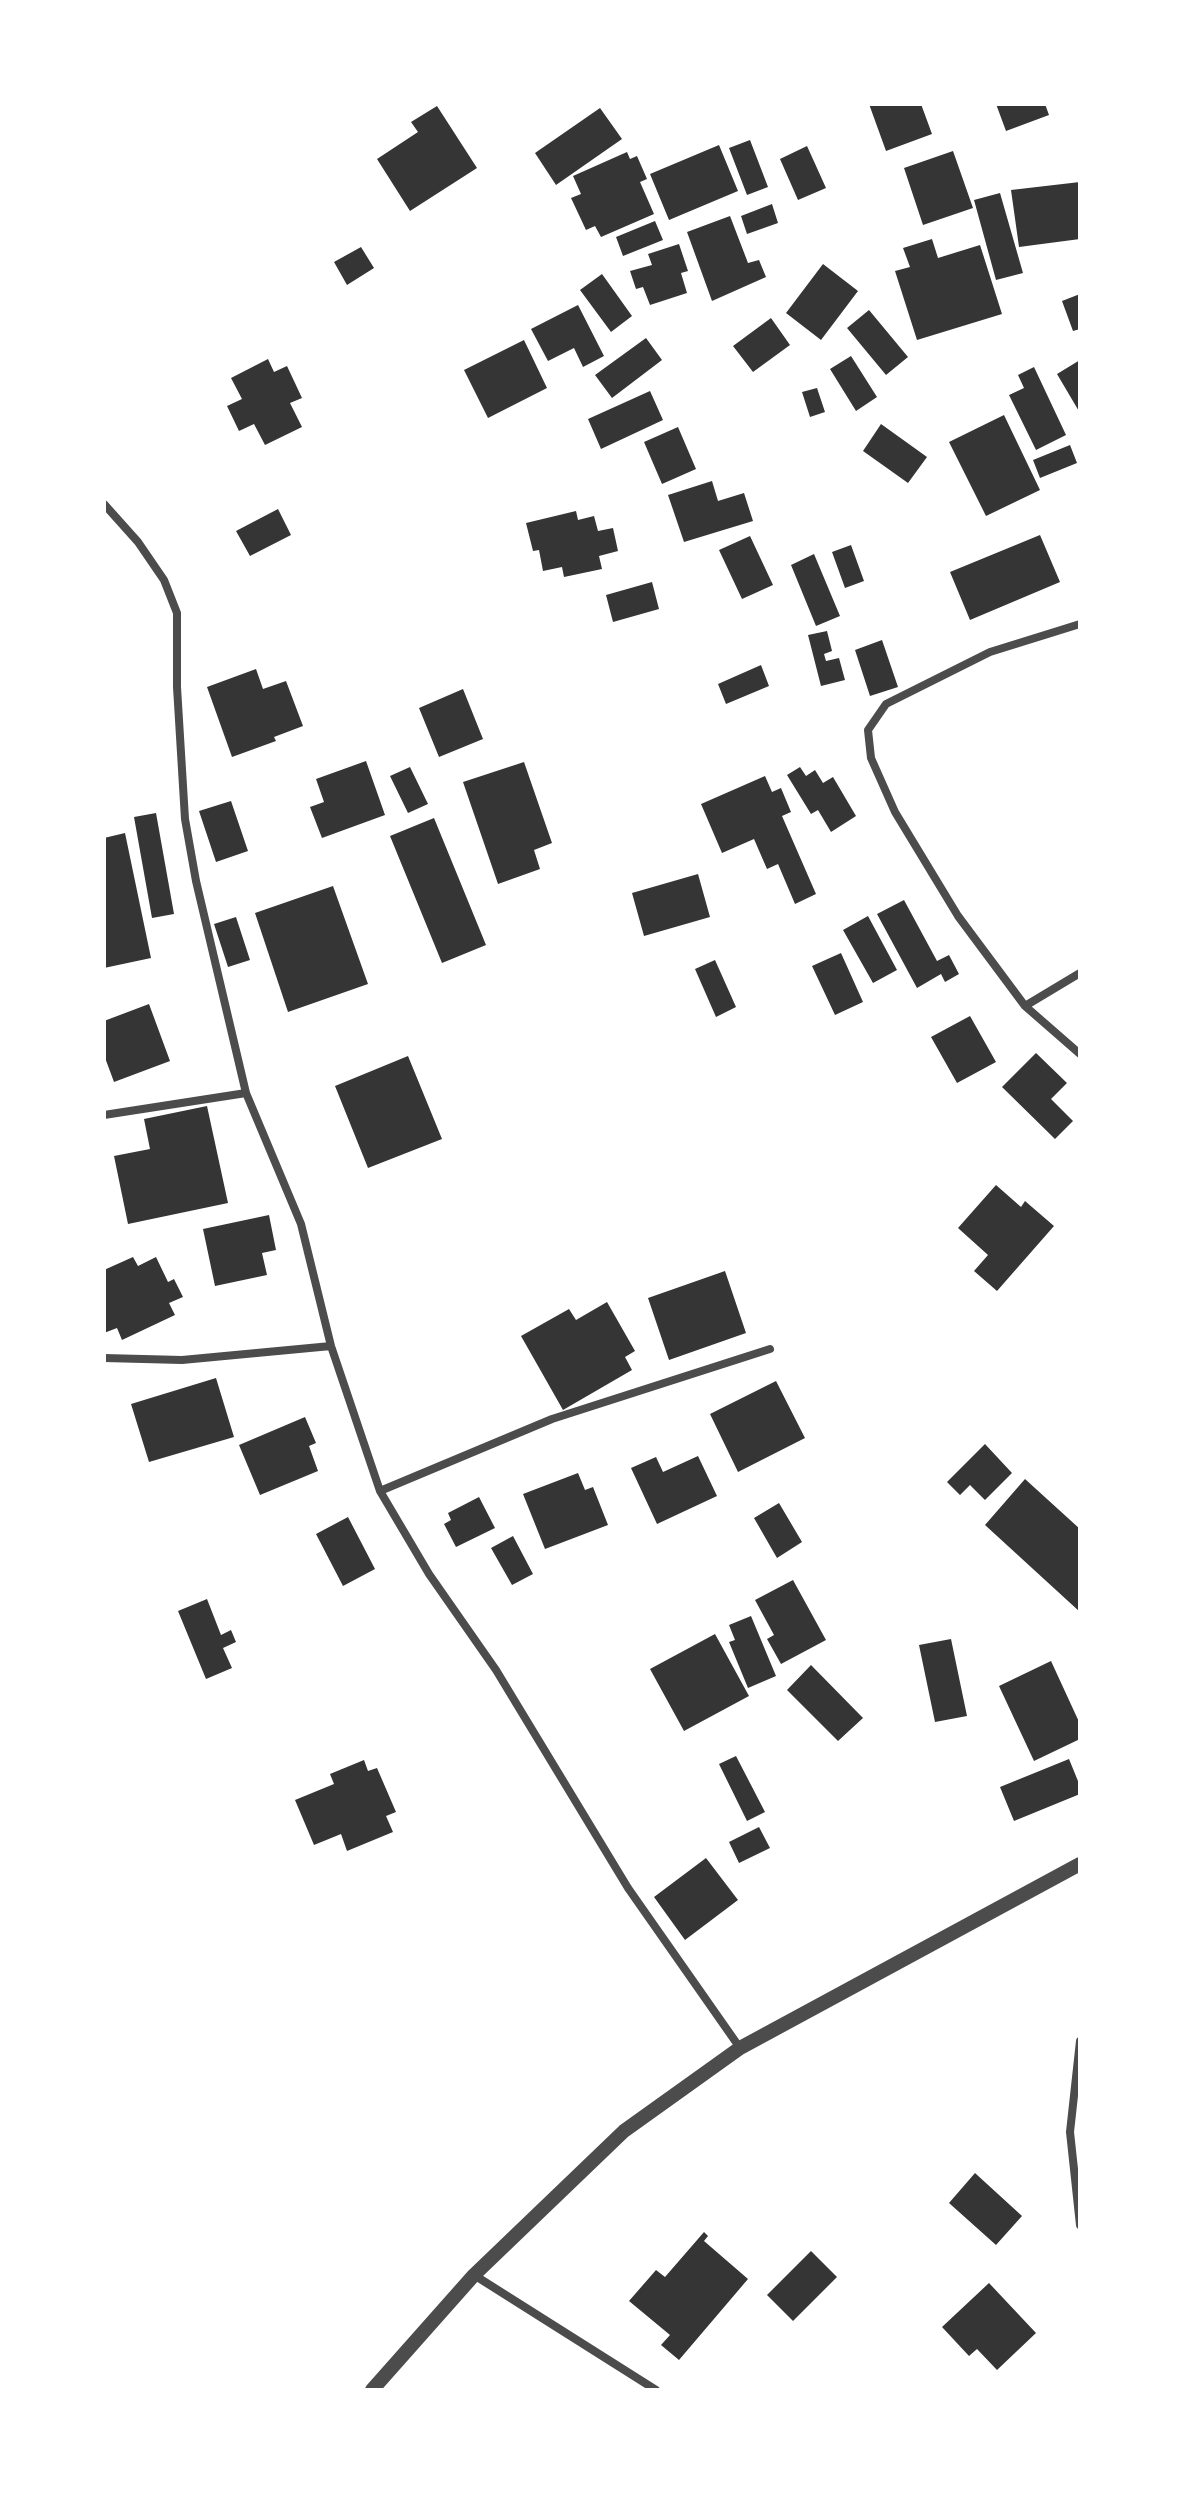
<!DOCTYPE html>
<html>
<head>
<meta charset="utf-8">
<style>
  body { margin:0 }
  #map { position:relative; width:1184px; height:2494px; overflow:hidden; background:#fff; font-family:"Zilla Slab",serif }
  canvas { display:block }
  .frame { position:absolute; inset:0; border:106px solid #fff; pointer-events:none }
</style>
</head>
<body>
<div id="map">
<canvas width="1184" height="2494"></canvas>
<div class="frame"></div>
</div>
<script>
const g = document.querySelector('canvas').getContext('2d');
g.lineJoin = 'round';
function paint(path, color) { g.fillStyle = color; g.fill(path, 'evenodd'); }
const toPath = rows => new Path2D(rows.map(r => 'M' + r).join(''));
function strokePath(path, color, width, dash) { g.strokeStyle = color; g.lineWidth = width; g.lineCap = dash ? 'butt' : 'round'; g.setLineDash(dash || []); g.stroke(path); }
const building = toPath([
  [869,104,921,104,932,134,886,151],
  [996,104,1045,104,1049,115,1006,131],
  [437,106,477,168,410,211,377,159,418,132,411,122],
  [600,108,622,139,556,185,535,153],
  [750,140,768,187,747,195,729,148],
  [719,145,738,191,669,220,650,174],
  [807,146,826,188,798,200,780,159],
  [953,151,973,208,923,225,904,168],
  [627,152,630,159,637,156,647,179,640,182,654,214,601,237,595,226,586,230,571,198,581,194,573,176],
  [1080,182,1080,239,1019,247,1011,190],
  [1000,193,1023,273,996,280,974,200],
  [772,204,778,223,747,234,741,216],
  [730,216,748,263,759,260,766,277,712,301,687,232],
  [655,221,663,240,623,256,616,237],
  [932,239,938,258,980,245,1002,314,917,340,895,271,910,267,903,248],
  [679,244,688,271,681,273,687,293,650,305,643,287,636,289,630,271,652,265,648,254],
  [361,247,374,268,347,285,334,262],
  [823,264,858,291,821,340,786,313],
  [602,274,632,316,611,332,580,290],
  [1080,294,1080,329,1073,331,1062,301],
  [578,305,604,356,583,367,574,348,548,361,531,329],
  [869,310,908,357,886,375,847,328],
  [771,318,790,345,753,372,733,346],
  [646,338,662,360,612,398,595,375],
  [524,340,547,388,488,418,464,370],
  [851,356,877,397,856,411,830,369],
  [268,359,274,372,287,366,302,398,290,403,302,427,265,445,254,424,239,431,227,406,242,399,231,378],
  [1080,360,1080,413,1057,374],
  [1034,367,1066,435,1036,450,1009,395,1024,388,1018,375],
  [817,388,825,412,810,417,802,392],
  [650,391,663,420,601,449,588,419],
  [1004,415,1040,490,986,516,949,442],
  [881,424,927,457,908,483,863,451],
  [678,427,696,469,662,484,644,442],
  [1070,445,1077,463,1040,478,1033,460],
  [712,481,718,501,744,493,753,521,684,542,668,495],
  [278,509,291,535,250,556,236,531],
  [576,511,578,520,594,516,598,531,613,528,618,551,599,556,602,569,564,577,562,567,543,571,539,550,533,551,526,523],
  [1040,535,1060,582,970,620,950,572],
  [750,536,773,585,742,599,719,550],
  [851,545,864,581,845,588,832,552],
  [814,554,840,616,816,626,791,565],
  [652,582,659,609,613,622,606,595],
  [827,631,832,651,824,654,826,661,839,658,845,680,821,686,808,635],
  [882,640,898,687,870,696,855,650],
  [761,665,769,686,726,704,718,684],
  [256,669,263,689,286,681,303,726,274,737,276,741,232,757,207,687],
  [463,689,483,739,439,757,419,708],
  [366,761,385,815,322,838,310,807,324,802,316,779],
  [524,762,552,843,534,850,540,869,498,884,463,782],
  [410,767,428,804,408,813,390,776],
  [800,767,806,776,815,770,823,783,833,777,856,816,831,832,818,810,811,814,787,775],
  [765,776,772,792,781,788,791,812,782,816,816,894,795,904,778,864,767,869,754,839,722,853,701,804],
  [231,801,248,851,216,862,199,811],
  [156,813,174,914,152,918,134,817],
  [434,818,486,945,442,963,390,836],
  [125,833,151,958,104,968,104,838],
  [698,874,710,917,644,936,632,893],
  [333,886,368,984,288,1012,255,913],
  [904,900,937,961,949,955,959,974,945,982,941,974,917,988,877,914],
  [868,916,897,970,873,983,843,930],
  [236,917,250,960,228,967,214,924],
  [841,953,863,1002,835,1015,812,966],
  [715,960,736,1007,716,1017,695,969],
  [149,1004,170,1061,114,1082,104,1055,104,1021],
  [970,1016,996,1062,957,1083,931,1037],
  [1036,1053,1067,1083,1051,1099,1073,1121,1055,1139,1002,1087],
  [408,1056,442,1139,368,1168,335,1086],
  [207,1106,228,1203,128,1224,114,1156,150,1149,144,1119],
  [996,1185,1021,1207,1025,1201,1054,1226,997,1291,974,1271,988,1255,958,1228],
  [269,1215,276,1250,262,1253,267,1275,215,1286,203,1229],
  [133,1257,138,1266,156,1257,168,1282,174,1279,183,1297,169,1303,175,1315,122,1340,117,1328,104,1333,104,1270],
  [725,1271,746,1333,669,1360,648,1298],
  [607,1302,635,1351,625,1357,632,1370,563,1410,521,1336,569,1309,576,1320],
  [216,1378,234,1437,149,1462,131,1404],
  [776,1381,805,1438,738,1472,710,1414],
  [305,1417,316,1443,309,1446,318,1471,260,1495,239,1445],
  [985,1444,1012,1473,985,1500,970,1485,960,1495,947,1482],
  [698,1456,717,1496,657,1524,631,1468,656,1457,663,1472],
  [578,1473,585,1490,593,1487,608,1525,545,1549,523,1494],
  [1025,1479,1080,1529,1080,1612,985,1525],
  [479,1497,495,1528,456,1547,444,1524,451,1520,448,1513],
  [779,1503,802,1542,777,1558,754,1518],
  [348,1517,375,1569,343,1586,316,1534],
  [513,1536,533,1574,512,1585,491,1548],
  [793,1580,826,1640,781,1664,767,1639,774,1635,755,1600],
  [207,1599,221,1635,231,1630,236,1642,223,1648,232,1668,206,1679,178,1611],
  [751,1616,776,1676,748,1688,729,1642,735,1640,729,1625],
  [715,1634,749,1696,684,1731,650,1669],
  [951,1639,967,1716,935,1722,919,1645],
  [1051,1661,1080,1724,1080,1739,1034,1761,999,1686],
  [811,1665,863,1718,838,1741,787,1690],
  [736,1756,765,1812,747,1821,719,1764],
  [1069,1759,1080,1786,1080,1794,1014,1821,1000,1787],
  [364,1760,368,1771,377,1768,396,1812,386,1816,393,1832,347,1851,341,1834,314,1845,295,1800,334,1784,330,1774],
  [759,1827,770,1848,739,1863,729,1842],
  [706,1858,738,1900,685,1940,654,1897],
  [975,2173,1022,2216,996,2245,949,2203],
  [704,2232,708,2236,704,2241,748,2279,679,2360,661,2345,670,2335,629,2301,656,2270,665,2277],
  [811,2251,837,2277,793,2321,767,2295],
  [989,2283,1036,2333,997,2370,977,2349,969,2356,942,2327]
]);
const minor = toPath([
  [104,504,138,542,164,580,177,613,177,687,185,819,196,881,246,1093,301,1224,331,1346,380,1491,429,1574,496,1670,628,1888,740,2048],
  [1080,624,990,652,886,704,868,730,871,758,895,812,958,916,1025,1006,1080,1054],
  [1025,1006,1080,973],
  [104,1115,246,1093],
  [104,1358,182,1360,331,1346],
  [380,1491,552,1419,770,1349],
  [1080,2041,1070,2132,1080,2225],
  [474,2275,656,2390]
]);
const tertiary = toPath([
  [372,2390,474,2275,624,2131,740,2048,1080,1864]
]);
paint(building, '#353535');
strokePath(minor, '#4c4c4c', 8);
strokePath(tertiary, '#4c4c4c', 14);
</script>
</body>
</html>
